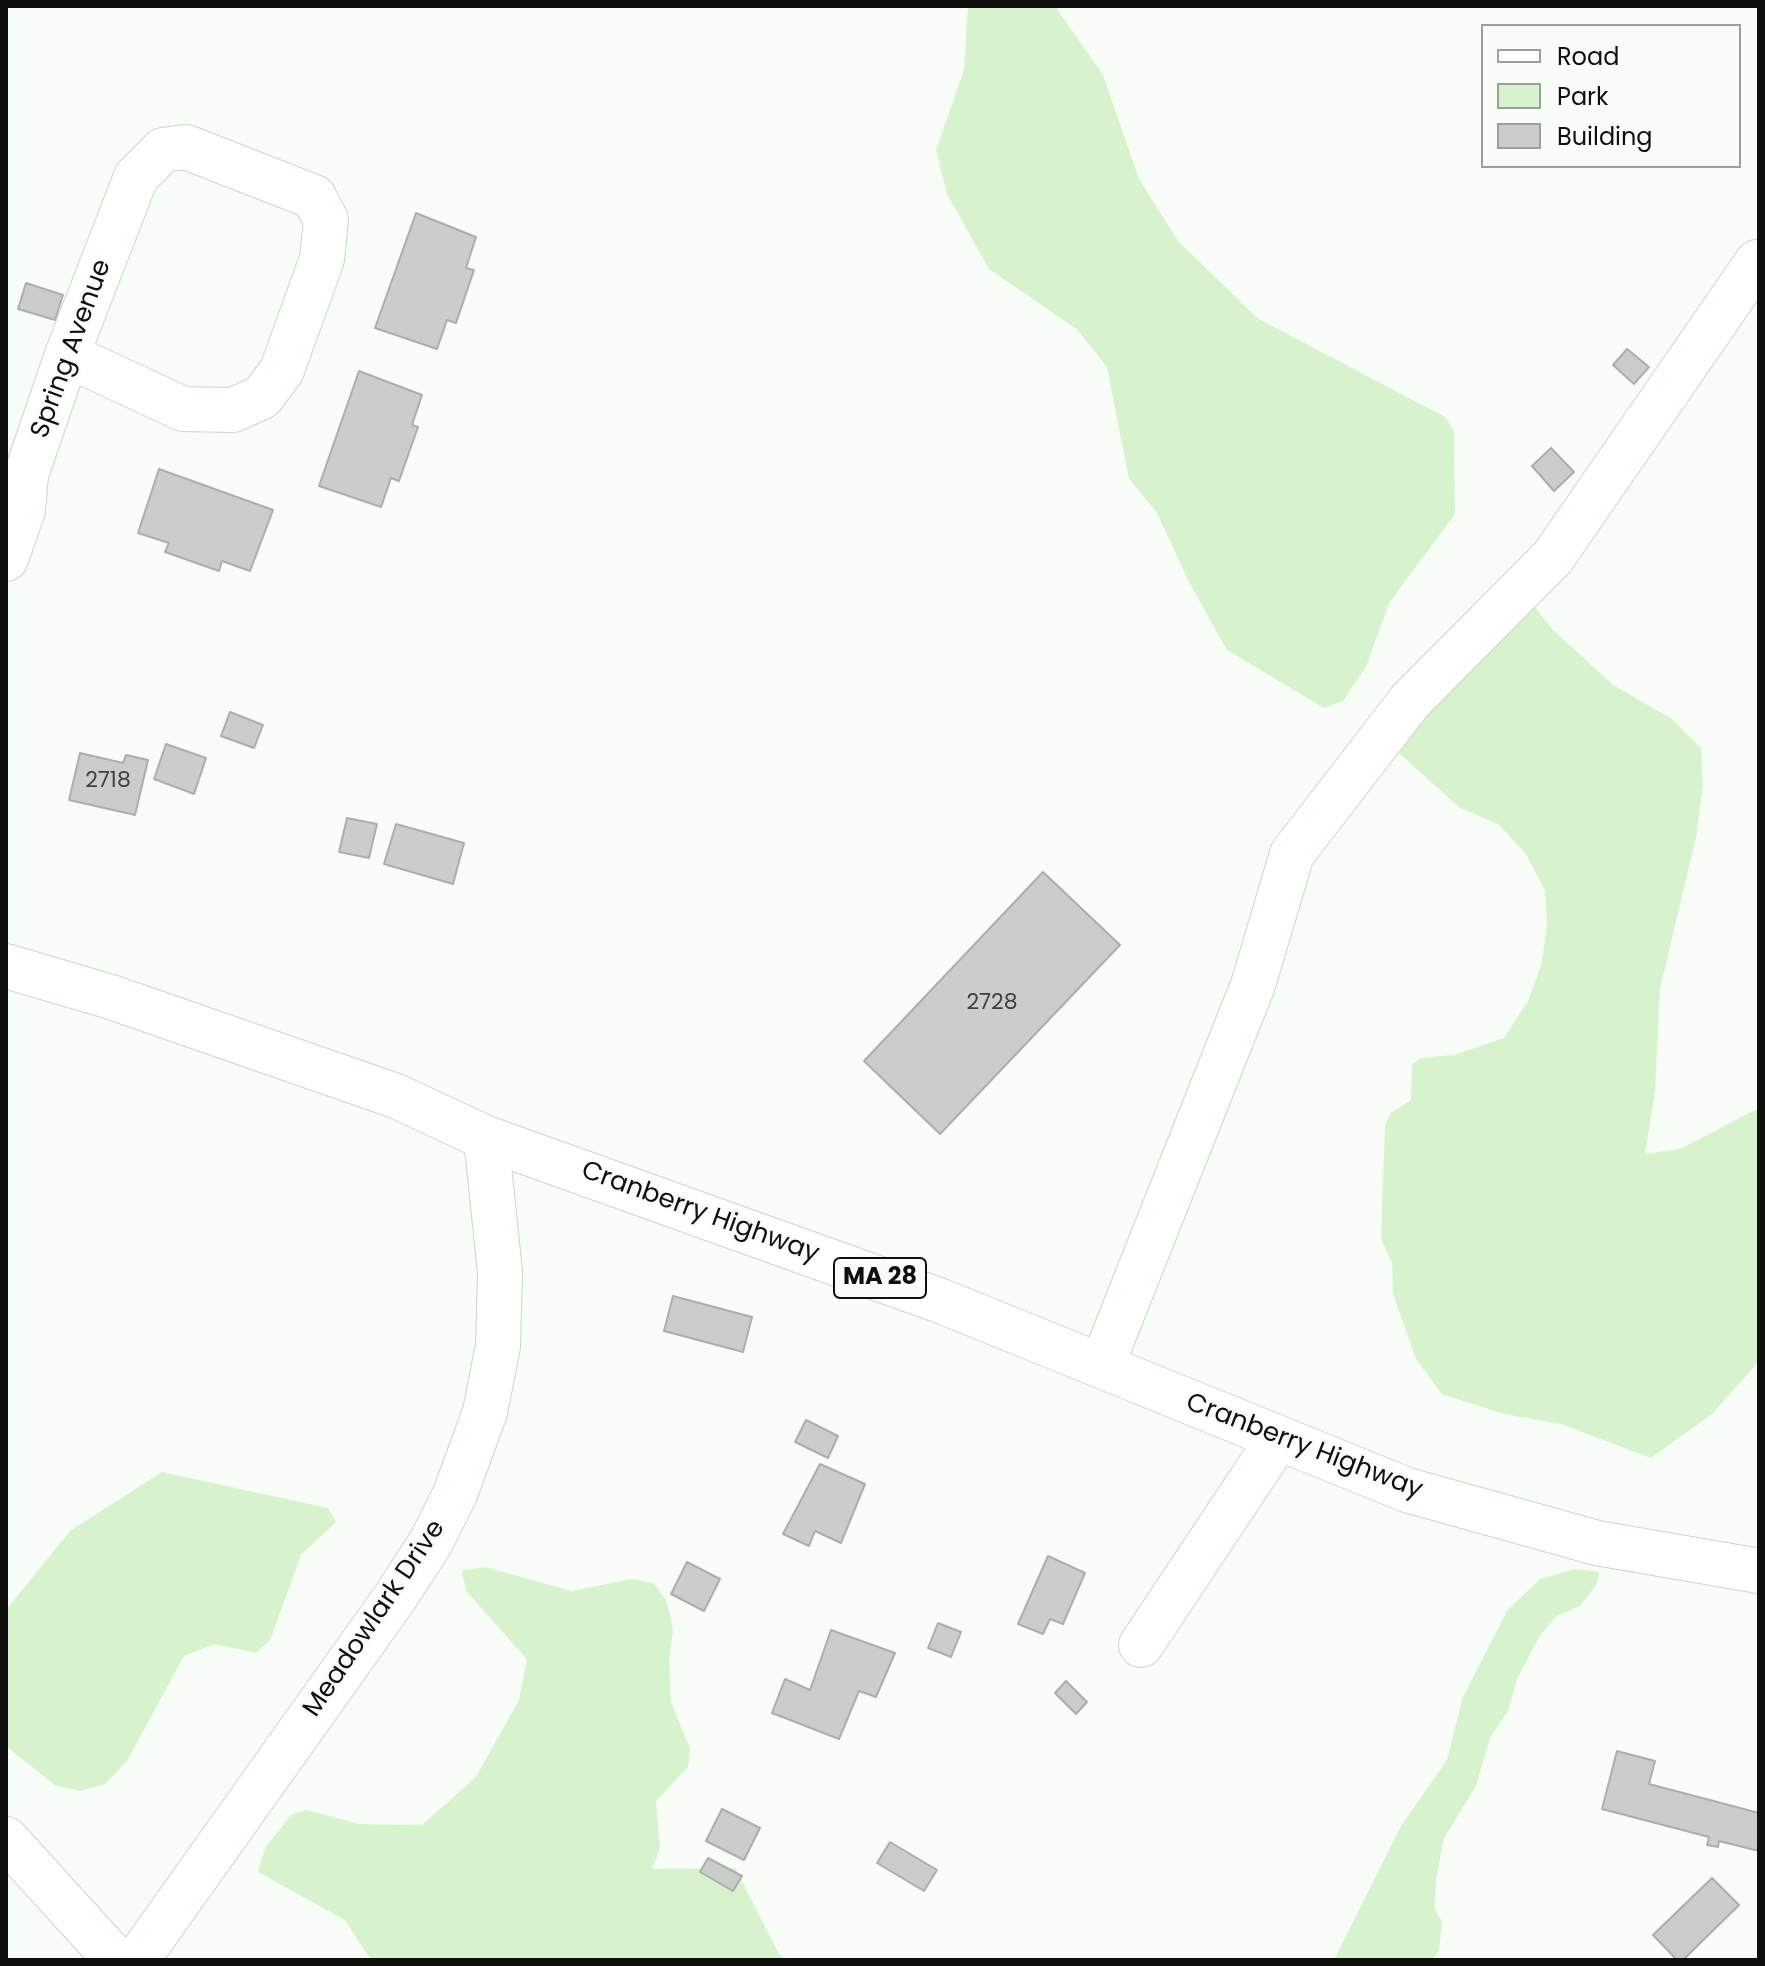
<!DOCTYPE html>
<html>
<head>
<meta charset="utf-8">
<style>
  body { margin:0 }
  #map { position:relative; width:1765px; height:1966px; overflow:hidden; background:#f8fdf7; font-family:Poppins,sans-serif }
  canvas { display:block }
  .frame { position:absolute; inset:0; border:8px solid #0f100e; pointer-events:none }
  .legend { position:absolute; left:1481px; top:24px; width:260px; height:144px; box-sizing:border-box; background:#f8fdf7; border:2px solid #9b9e9a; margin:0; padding:10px 14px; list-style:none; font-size:24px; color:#0f100e }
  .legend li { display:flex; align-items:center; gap:16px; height:40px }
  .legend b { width:40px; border:2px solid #9b9e9a }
</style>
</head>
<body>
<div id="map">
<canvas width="1765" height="1966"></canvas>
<div class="frame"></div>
<ul class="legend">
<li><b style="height:10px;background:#fff"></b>Road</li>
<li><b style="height:22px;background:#d6f3cd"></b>Park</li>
<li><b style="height:22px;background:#cacec9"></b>Building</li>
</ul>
</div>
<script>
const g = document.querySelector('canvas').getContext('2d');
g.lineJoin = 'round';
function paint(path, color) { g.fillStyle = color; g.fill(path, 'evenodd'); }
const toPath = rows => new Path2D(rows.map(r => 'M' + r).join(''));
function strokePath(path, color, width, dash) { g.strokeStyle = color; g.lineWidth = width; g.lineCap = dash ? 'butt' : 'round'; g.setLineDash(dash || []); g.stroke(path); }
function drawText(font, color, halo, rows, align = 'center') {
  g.font = font + ' Poppins,sans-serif'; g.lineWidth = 6; g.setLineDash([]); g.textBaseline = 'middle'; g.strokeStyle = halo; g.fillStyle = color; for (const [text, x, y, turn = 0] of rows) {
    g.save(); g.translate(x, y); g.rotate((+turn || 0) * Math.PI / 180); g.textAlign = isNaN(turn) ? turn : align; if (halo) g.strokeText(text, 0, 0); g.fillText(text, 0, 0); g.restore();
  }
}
const green = toPath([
  [968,6,1055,6,1103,75,1139,179,1178,241,1257,318,1445,417,1454,431,1455,514,1389,603,1366,667,1343,701,1324,708,1227,650,1190,584,1156,511,1129,479,1107,367,1078,330,989,269,947,194,936,150,964,70],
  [1524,593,1552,629,1613,685,1672,719,1701,748,1703,786,1696,838,1660,988,1655,1093,1645,1154,1680,1149,1759,1108,1759,1361,1712,1414,1651,1458,1561,1424,1504,1414,1442,1394,1416,1359,1393,1294,1392,1263,1381,1239,1385,1125,1391,1113,1411,1100,1412,1064,1421,1058,1454,1055,1504,1038,1528,1001,1542,963,1547,925,1545,891,1526,854,1498,824,1460,808,1388,743],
  [162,1472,328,1508,336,1522,301,1555,270,1640,256,1653,215,1644,184,1656,127,1761,105,1784,81,1791,56,1786,6,1746,6,1610,70,1531],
  [486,1567,571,1591,632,1579,654,1583,667,1602,673,1629,669,1661,671,1702,690,1748,688,1767,656,1801,660,1848,652,1869,735,1868,779,1954,787,1960,371,1960,345,1920,258,1872,265,1848,292,1814,307,1810,359,1824,422,1825,476,1777,519,1700,527,1659,466,1591,462,1570],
  [1575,1569,1599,1572,1597,1584,1580,1606,1556,1616,1539,1637,1517,1679,1508,1711,1490,1738,1476,1786,1444,1838,1436,1880,1435,1909,1442,1922,1439,1950,1432,1960,1334,1960,1401,1826,1447,1760,1463,1697,1507,1611,1540,1579]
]);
const building = toPath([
  [416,213,476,237,466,268,474,270,456,323,447,320,437,349,375,328,416,213],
  [26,283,63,295,55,320,18,309,26,283],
  [1627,349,1649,367,1634,384,1613,365,1627,349],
  [359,371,422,395,412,425,418,427,399,481,391,478,381,507,319,486,359,371],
  [1551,448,1574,472,1554,491,1532,466,1551,448],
  [159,469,273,510,250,571,222,561,219,571,165,552,169,543,138,533,159,469],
  [230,712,263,725,254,748,221,736,230,712],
  [166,744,206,758,194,794,154,779,166,744],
  [80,753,123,763,126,755,148,760,135,815,69,800,80,753],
  [347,818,377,824,369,858,339,852,347,818],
  [396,824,464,843,453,884,384,864,396,824],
  [1043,872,1120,945,940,1134,864,1061,1043,872],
  [673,1296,752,1317,743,1352,664,1331,673,1296],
  [806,1420,838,1436,828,1458,795,1442,806,1420],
  [820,1464,865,1484,841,1543,815,1531,809,1546,783,1534,820,1464],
  [1048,1556,1085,1573,1063,1624,1050,1619,1043,1634,1018,1624,1048,1556],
  [687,1562,720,1579,704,1611,671,1594,687,1562],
  [938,1623,961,1632,951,1657,928,1648,938,1623],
  [831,1630,895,1653,876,1697,859,1691,839,1739,772,1713,785,1679,810,1690,831,1630],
  [1066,1681,1087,1702,1076,1714,1055,1693,1066,1681],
  [1617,1751,1655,1761,1649,1784,1759,1813,1759,1851,1719,1841,1718,1847,1707,1845,1709,1837,1602,1809,1617,1751],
  [722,1809,760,1828,744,1860,706,1841,722,1809],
  [890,1842,937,1870,924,1891,877,1863,890,1842],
  [708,1858,742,1876,733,1891,700,1872,708,1858],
  [1712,1878,1739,1905,1683,1960,1677,1960,1653,1935,1712,1878]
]);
const minor = toPath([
  [6,559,23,510,26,475,67,355,136,177,163,150,186,147,314,197,326,220,322,259,282,370,262,397,233,410,183,409,67,355],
  [1102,1365,1253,985,1292,854,1410,701,1553,557,1757,262],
  [1141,1645,1278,1439],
  [6,1839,116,1960],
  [137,1960,396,1596,431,1542,455,1494,485,1412,498,1346,500,1272,486,1138]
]);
const major = toPath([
  [6,966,111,997,396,1096,486,1138,941,1301,1407,1490,1597,1543,1759,1571]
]);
const numberNames = [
  ["2718",108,781],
  ["2728",992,1003]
];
const shields = [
  [880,1278,92]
];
const shieldNames = [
  ["MA 28",880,1278]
];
const streetNames = [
  ["Spring Avenue",72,349,-70],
  ["Cranberry Highway",700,1213,20],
  ["Cranberry Highway",1304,1447,21],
  ["Meadowlark Drive",375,1619,-56]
];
paint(green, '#d6f3cd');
paint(building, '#cacec9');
strokePath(building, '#abafa9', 2);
strokePath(minor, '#cfd3cd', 46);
strokePath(major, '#cfd3cd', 46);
strokePath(minor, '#fff', 44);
strokePath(major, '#fff', 44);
drawText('22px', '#3e403d', null, numberNames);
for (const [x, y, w] of shields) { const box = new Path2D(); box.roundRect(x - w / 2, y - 20, w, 40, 6); g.fillStyle = '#f8fdf7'; g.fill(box); strokePath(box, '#0f100e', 2); }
drawText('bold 24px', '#0f100e', null, shieldNames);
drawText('26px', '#0f100e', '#f8fdf7', streetNames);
</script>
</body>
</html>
